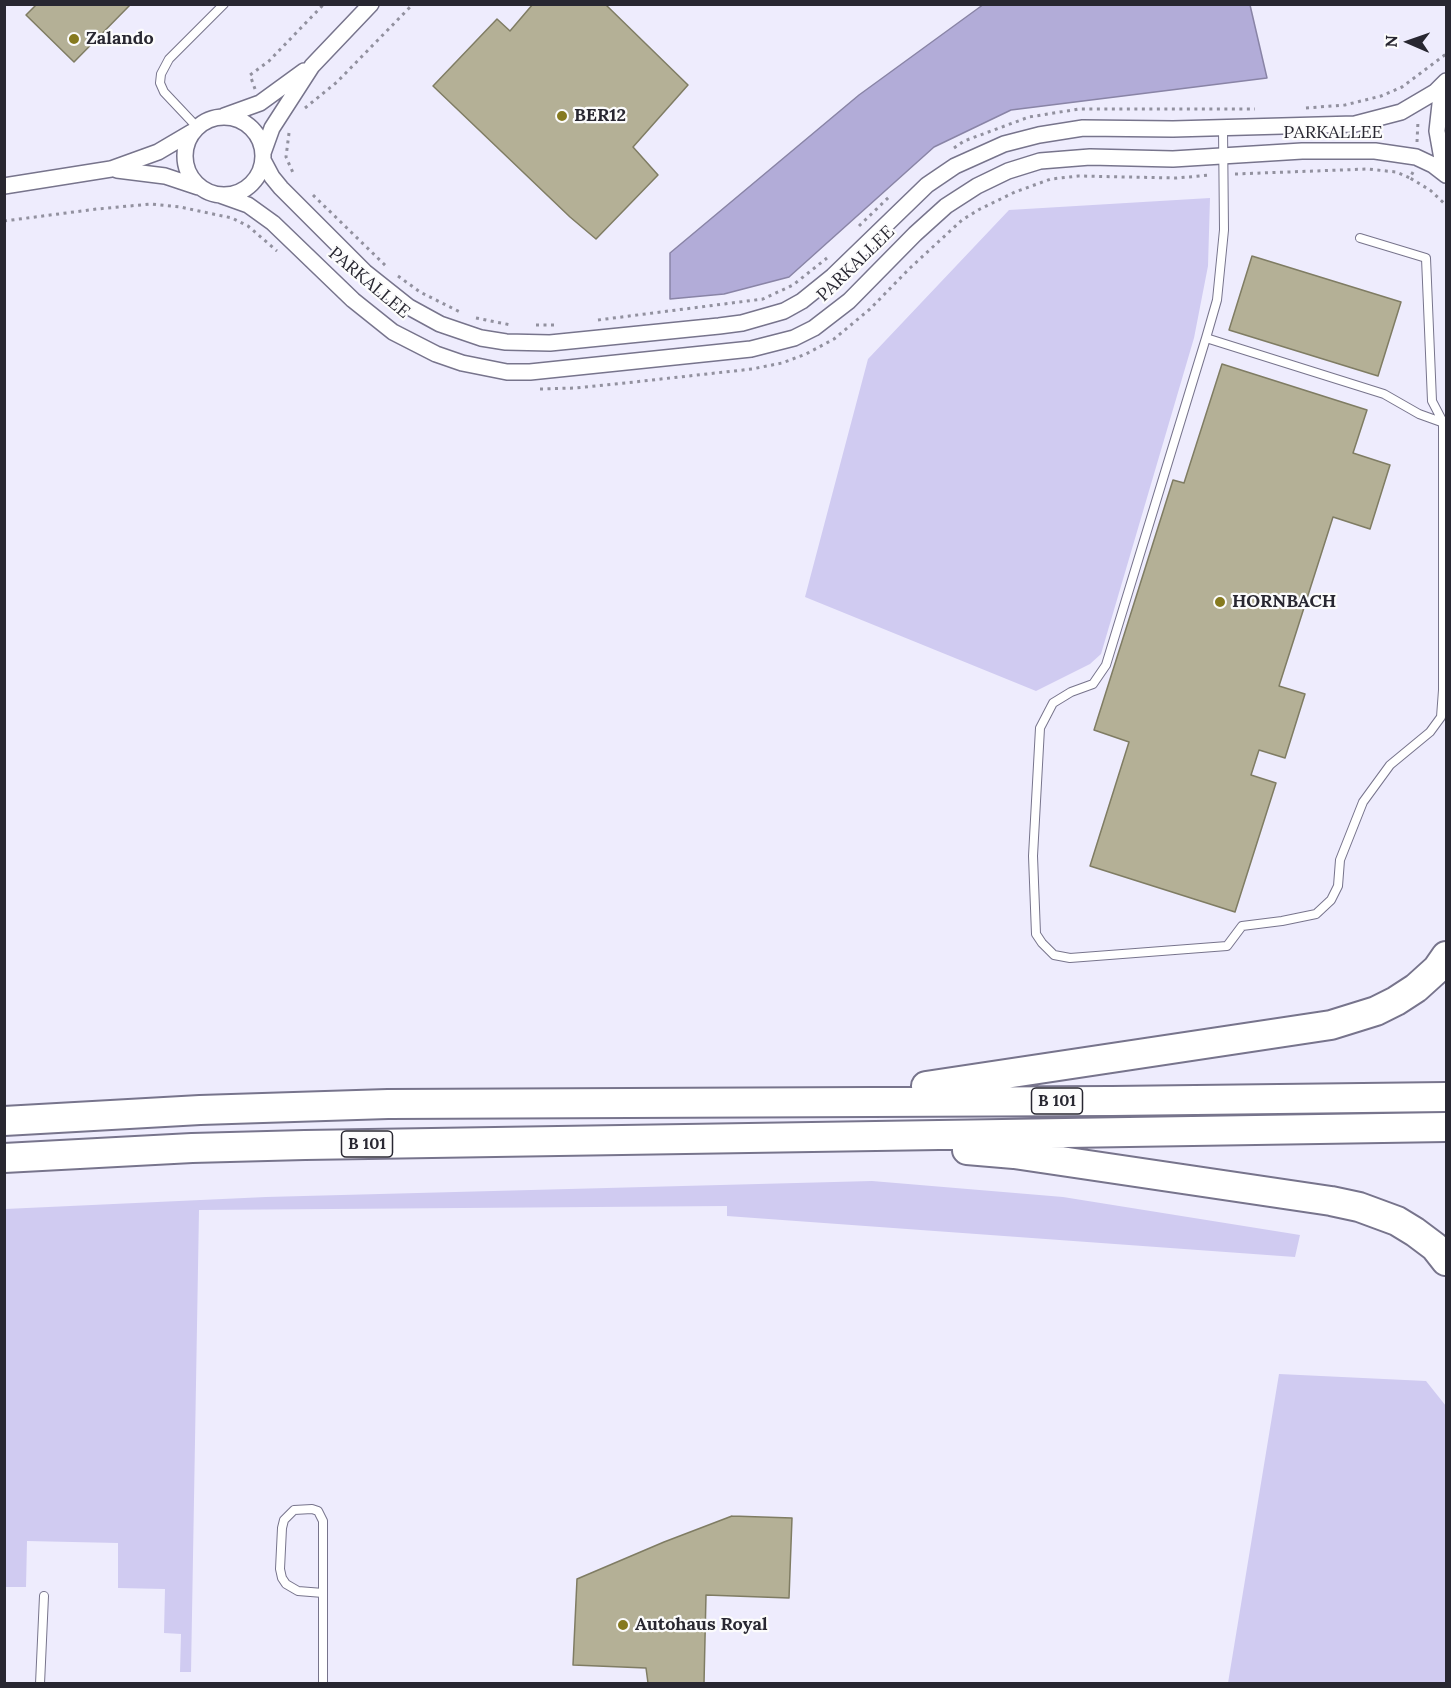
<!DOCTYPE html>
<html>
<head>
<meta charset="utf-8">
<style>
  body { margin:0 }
  #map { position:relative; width:1451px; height:1688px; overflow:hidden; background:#eeecfd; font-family:Lora,serif }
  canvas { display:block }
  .frame { position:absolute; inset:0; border:6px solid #282731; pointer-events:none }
  .north { position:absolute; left:1379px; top:12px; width:60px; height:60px; -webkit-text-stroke:4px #fcfcfc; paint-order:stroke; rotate:272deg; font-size:16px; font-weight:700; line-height:24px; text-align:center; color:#282731 }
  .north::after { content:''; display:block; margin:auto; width:21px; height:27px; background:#282731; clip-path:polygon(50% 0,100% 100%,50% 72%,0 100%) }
</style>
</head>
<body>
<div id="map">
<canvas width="1451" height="1688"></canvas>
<div class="frame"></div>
<div class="north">N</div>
</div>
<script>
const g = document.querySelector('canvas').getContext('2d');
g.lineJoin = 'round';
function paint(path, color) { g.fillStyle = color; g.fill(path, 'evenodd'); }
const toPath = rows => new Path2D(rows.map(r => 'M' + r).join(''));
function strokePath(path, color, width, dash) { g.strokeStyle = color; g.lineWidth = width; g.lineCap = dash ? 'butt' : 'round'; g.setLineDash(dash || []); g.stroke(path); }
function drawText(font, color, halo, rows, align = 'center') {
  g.font = font + ' Lora,serif'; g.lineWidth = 4.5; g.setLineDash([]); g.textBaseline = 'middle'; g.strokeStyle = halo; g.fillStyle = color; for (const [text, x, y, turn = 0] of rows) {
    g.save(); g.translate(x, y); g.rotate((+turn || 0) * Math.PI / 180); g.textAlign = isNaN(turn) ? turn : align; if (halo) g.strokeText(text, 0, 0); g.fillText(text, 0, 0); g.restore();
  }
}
const green = toPath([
  [1210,198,1208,266,1194,338,1101,654,1090,664,1036,691,805,597,868,359,1009,210],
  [872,1181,1063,1197,1300,1235,1295,1257,727,1216,727,1206,199,1210,191,1672,180,1672,181,1634,164,1633,165,1589,118,1588,118,1543,27,1541,26,1587,5,1587,5,1209,266,1197],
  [1279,1374,1426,1381,1446,1406,1446,1683,1228,1683]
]);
const water = toPath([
  [984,4,1250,5,1267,78,1011,110,934,147,789,277,724,294,670,299,670,253,859,95,984,4]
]);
const building = toPath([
  [37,4,131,4,74,62,26,15,37,4],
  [533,4,605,4,688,85,633,147,658,175,596,239,570,217,433,86,497,19,510,31,533,4],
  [1252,256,1401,302,1378,376,1229,330,1252,256],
  [1222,364,1367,410,1353,453,1390,465,1370,529,1333,517,1279,686,1305,694,1285,758,1259,750,1251,775,1276,783,1235,912,1090,866,1129,742,1094,730,1173,480,1184,483,1222,364],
  [732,1516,792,1518,789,1598,706,1595,704,1683,648,1683,646,1668,573,1665,577,1579,664,1542,732,1516]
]);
const path = toPath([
  [255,89,250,75,269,61,324,4],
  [305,108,337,82,413,4],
  [1306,108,1345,105,1381,96,1402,87,1446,54],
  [289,133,286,157,294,175],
  [1417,142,1418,121],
  [954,148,964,141,1029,117,1079,109,1255,109],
  [1413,172,1410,178,1430,190,1446,205],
  [1235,174,1367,169,1396,172,1410,178],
  [313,195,388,268],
  [4,221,97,209,151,204,180,207,232,218,248,226,277,251],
  [859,226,891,195],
  [398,276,420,292,462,313],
  [476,318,511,325],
  [598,320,763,299,793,285,827,258],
  [536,325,556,325],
  [540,389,575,388,634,382,752,369,782,363,806,354,834,339,870,309,910,268,962,220,980,209,1015,192,1051,179,1078,176,1177,178,1211,175]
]);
const lane = toPath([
  [197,127,164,92,160,83,161,74,169,59,224,4],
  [1223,128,1224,230,1217,300,1206,338,1106,665,1093,684,1071,692,1053,703,1040,728,1033,856,1036,934,1042,943,1054,955,1070,958,1227,946,1242,926,1282,921,1316,914,1331,900,1338,886,1340,860,1363,802,1390,765,1430,732,1441,717,1443,690,1443,422,1432,401,1426,258,1360,238],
  [1206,338,1384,394,1419,414,1444,423],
  [40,1684,44,1596],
  [323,1684,323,1521,318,1511,312,1509,294,1510,284,1520,282,1528,280,1569,282,1578,286,1584,298,1591,323,1593]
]);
const street = toPath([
  [1446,88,1440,104,1437,131,1442,159,1446,168],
  [224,116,260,103,304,71],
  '185 156a39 39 0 1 1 78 0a39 39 0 1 1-78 0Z',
  [263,153,272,128,312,66,371,4],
  [263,160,272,177,281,188,365,272,409,307,440,324,481,338,506,342,550,343,719,326,742,323,784,311,802,301,833,276,927,185,955,166,1004,144,1039,135,1083,128,1173,129,1355,124,1401,112,1435,92,1446,81],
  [117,170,165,176,198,187],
  [4,186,111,169,158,152,192,132],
  [220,195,248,205,273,223,353,300,393,332,436,354,462,363,507,372,530,372,751,349,794,338,814,328,849,301,915,234,946,206,977,186,1008,171,1040,161,1090,157,1173,159,1302,151,1375,151,1416,157,1433,165,1446,175]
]);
const highway = toPath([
  [926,1086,1331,1025,1376,1011,1396,1001,1416,988,1437,969,1446,956],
  [4,1121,200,1110,388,1104,1112,1101,1446,1097],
  [967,1150,1014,1154,1331,1201,1359,1207,1397,1221,1415,1232,1435,1247,1446,1261],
  [4,1158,192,1148,305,1145,1446,1127]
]);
const markers = [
  [74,39,6,"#867a1f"],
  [562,116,6,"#867a1f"],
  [1220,602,6,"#867a1f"],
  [623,1625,6,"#867a1f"]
];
const shields = [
  [1057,1101,51],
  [367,1144,51]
];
const shieldNames = [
  ["B 101",1057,1101],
  ["B 101",367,1144]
];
const poiNames = [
  ["Zalando",86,39],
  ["BER12",574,116],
  ["HORNBACH",1232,602],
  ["Autohaus Royal",635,1625]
];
const streetNames = [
  ["PARKALLEE",1333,133],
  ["PARKALLEE",856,264,-44],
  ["PARKALLEE",369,283,40]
];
paint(green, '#d0cbf1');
paint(water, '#b2acd8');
strokePath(water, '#8984a6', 1.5);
paint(building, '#b4b096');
strokePath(building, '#7f7c63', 1.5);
strokePath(lane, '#77748c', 10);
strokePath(street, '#77748c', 18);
strokePath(highway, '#77748c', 32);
strokePath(path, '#92919f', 3, [3, 4.5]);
strokePath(lane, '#fff', 8);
strokePath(street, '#fff', 15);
strokePath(highway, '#fff', 28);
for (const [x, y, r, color] of markers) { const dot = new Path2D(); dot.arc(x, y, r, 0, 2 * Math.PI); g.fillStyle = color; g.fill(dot); strokePath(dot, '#fcfcfc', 2); }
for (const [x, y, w] of shields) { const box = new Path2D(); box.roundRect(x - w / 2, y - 13, w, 26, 4.5); g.fillStyle = '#fcfcfc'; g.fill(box); strokePath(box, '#282731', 1.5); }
drawText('bold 16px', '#282731', null, shieldNames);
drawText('bold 18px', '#282731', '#fcfcfc', poiNames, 'left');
drawText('18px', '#282731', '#fcfcfc', streetNames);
</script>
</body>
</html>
